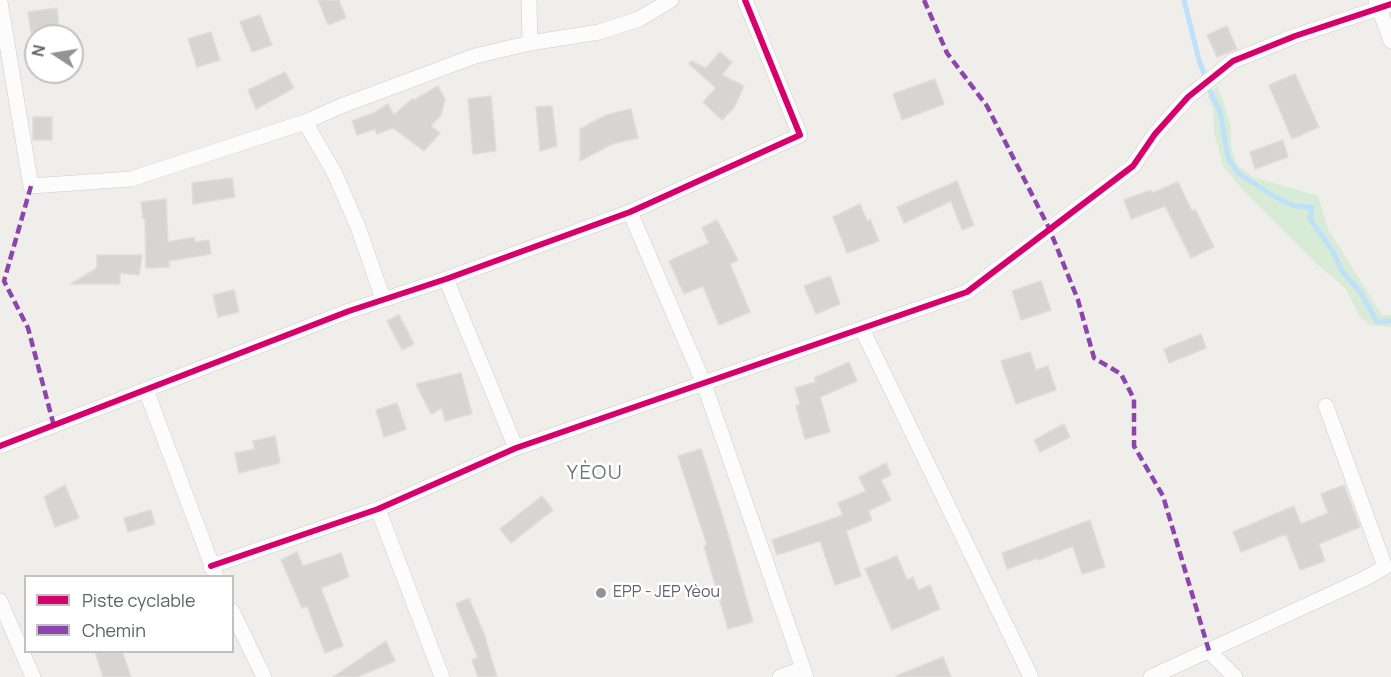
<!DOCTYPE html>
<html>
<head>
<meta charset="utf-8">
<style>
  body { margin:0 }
  #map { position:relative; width:1391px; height:677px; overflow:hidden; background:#efeeea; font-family:Manrope,sans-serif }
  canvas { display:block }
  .legend { position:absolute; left:24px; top:575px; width:210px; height:78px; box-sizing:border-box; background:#fff; border:2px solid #bfc1c3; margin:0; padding:8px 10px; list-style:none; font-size:18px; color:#5f6368 }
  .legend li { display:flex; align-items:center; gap:12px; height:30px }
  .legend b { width:30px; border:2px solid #bfc1c3 }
  .north { position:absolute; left:24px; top:24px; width:60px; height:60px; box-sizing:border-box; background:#fff; border:2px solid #bfc1c3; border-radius:50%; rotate:282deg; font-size:16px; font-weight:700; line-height:24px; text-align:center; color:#5f6368 }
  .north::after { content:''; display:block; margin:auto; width:21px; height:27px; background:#919496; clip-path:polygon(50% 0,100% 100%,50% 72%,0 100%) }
</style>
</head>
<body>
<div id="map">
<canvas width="1391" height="677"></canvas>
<ul class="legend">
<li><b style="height:8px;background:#d6006c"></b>Piste cyclable</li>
<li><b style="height:8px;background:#8e44ad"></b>Chemin</li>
</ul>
<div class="north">N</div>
</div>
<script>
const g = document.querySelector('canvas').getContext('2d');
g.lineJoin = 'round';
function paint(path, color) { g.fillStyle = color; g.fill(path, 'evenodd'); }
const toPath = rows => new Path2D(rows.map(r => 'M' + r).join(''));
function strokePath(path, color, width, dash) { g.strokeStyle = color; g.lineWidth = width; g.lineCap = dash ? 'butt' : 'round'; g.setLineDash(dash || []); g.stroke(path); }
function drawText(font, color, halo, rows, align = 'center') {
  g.font = font + ' Manrope,sans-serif'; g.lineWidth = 5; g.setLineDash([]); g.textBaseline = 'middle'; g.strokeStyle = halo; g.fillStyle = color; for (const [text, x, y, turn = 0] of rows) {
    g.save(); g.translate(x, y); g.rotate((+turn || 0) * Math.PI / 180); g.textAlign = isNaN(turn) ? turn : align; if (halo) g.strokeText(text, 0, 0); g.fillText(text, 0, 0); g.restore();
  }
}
const green = toPath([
  [1217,86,1223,101,1231,129,1231,146,1236,164,1253,177,1318,196,1328,229,1382,315,1391,315,1391,327,1370,325,1359,316,1346,289,1316,263,1241,188,1223,166,1214,132,1213,109,1208,96]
]);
const stream = toPath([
  [1184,0,1199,60,1212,96,1220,111,1228,158,1238,173,1272,195,1294,206,1312,207,1310,219,1332,250,1342,271,1361,293,1377,322,1391,321]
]);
const building = toPath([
  [318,0,339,0,346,18,328,25,318,0],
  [57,8,59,29,31,33,28,12,57,8],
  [260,15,272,45,252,52,240,22,260,15],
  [1227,26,1237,49,1217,57,1207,35,1227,26],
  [211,32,220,60,197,67,188,39,211,32],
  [720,52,732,62,722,75,744,86,734,108,722,120,703,102,716,88,689,64,691,61,706,68,720,52],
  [285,72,294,88,256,109,248,90,285,72],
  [1295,74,1319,127,1292,139,1269,85,1295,74],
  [935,79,944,104,902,120,893,94,935,79],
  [438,86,445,99,441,115,431,126,440,133,424,151,393,128,377,134,375,129,357,135,352,121,374,113,388,104,394,115,412,99,414,100,438,86],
  [491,96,496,151,473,154,468,99,491,96],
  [552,106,557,146,540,151,536,107,552,106],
  [631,109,638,138,612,144,580,161,580,129,606,115,631,109],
  [33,117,52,117,52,140,33,140,33,117],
  [1283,140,1288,157,1255,169,1250,152,1283,140],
  [232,178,235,197,193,204,192,183,232,178],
  [957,181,974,225,962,230,951,201,904,223,897,207,957,181],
  [1178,182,1192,211,1195,209,1214,247,1191,258,1165,206,1131,219,1124,200,1151,190,1152,193,1178,182],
  [166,199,168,242,194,237,195,242,209,240,211,254,169,261,169,267,146,268,145,219,143,219,141,202,166,199],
  [860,204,867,221,870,219,879,241,847,253,833,217,860,204],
  [717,220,738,260,730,264,750,312,719,325,703,286,684,294,669,261,709,243,702,228,717,220],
  [97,255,142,255,139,275,120,273,120,284,71,284,97,268,97,255],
  [830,276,840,304,816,314,804,286,830,276],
  [1041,281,1051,310,1021,320,1012,291,1041,281],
  [234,290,239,312,218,317,213,295,234,290],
  [399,315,414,344,402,350,387,321,399,315],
  [1201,334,1206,348,1169,363,1164,349,1201,334],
  [1030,352,1036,370,1048,366,1056,390,1016,404,1001,361,1030,352],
  [849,362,857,381,820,397,830,432,805,439,796,406,800,404,795,388,816,382,814,378,849,362],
  [461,373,472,414,445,421,442,408,431,414,416,384,461,373],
  [397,403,406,429,384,437,376,410,397,403],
  [1064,424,1070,437,1040,452,1034,440,1064,424],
  [275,436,280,463,239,473,235,453,255,449,253,441,275,436],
  [701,449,726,527,753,622,728,629,704,546,707,545,678,456,701,449],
  [886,463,891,475,881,480,891,500,868,511,872,520,846,531,861,576,835,585,820,541,777,555,772,540,843,515,838,503,866,491,859,477,886,463],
  [65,485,79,518,55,527,44,497,65,485],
  [1344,485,1360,527,1319,544,1325,561,1300,570,1286,534,1241,552,1233,532,1294,506,1301,524,1328,513,1321,494,1344,485],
  [542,496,553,510,511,543,500,529,542,496],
  [151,510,155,524,128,532,124,518,151,510],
  [1090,520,1105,567,1082,574,1073,546,1039,560,1038,558,1007,569,1002,553,1090,520],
  [297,552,303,566,341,553,349,577,321,588,343,646,325,653,307,606,302,608,281,560,297,552],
  [897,556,907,580,913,577,918,590,930,585,940,609,892,630,865,569,897,556],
  [469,598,484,634,497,677,478,677,472,660,478,658,456,604,469,598],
  [386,641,395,661,357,677,333,677,386,641],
  [95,651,122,651,131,677,103,677,95,651],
  [943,657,951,677,896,677,896,676,943,657]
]);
const minor = toPath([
  [529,0,530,43],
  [1376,0,1391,41],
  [0,2,31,186,131,179,305,122,341,106,475,56,530,43,599,32,639,19,671,0],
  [305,122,335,174,358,227,383,299],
  [630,212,704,384,806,677],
  [446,279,516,448],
  [862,329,1031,677],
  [146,390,216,576],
  [0,446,349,311,446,279,630,212,800,135,745,0],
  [378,509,442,677],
  [211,566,378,509,516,448,967,292,1133,166,1155,134,1188,97,1233,61,1295,36,1391,4],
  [0,601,33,677],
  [232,611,264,677],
  [1209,651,1235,677],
  [780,677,802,669],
  [1151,677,1364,579,1385,567,1326,406]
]);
const quiet = toPath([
  [924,0,947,53,987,106,1049,228,1078,300,1094,358,1121,374,1134,399,1134,446,1163,496,1209,651],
  [31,186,4,281,28,328,54,426]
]);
const cycleway = toPath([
  [0,446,349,311,446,279,630,212,800,135,745,0],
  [211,566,378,509,516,448,967,292,1133,166,1155,134,1188,97,1233,61,1295,36,1391,4]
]);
const markers = [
  [601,593,6,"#919496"]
];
const poiNames = [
  ["EPP - JEP Yèou",613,593]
];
const quarterNames = [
  ["YÈOU",595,473]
];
paint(green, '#d8ebd6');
strokePath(stream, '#bfe0f9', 5);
paint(building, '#d6d5d3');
strokePath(building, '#deddd9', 1.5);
strokePath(minor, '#cbcccc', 16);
strokePath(minor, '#fdfcfc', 15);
strokePath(quiet, '#8e44ad', 4.5, [9, 4.5]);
strokePath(cycleway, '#d6006c', 6);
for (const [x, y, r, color] of markers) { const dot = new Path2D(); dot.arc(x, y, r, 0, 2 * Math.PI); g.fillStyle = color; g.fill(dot); strokePath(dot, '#fff', 2); }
drawText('16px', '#5f6368', '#fff', poiNames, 'left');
g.letterSpacing = '1.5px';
drawText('20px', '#70757a', '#fff', quarterNames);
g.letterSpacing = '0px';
</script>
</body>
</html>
